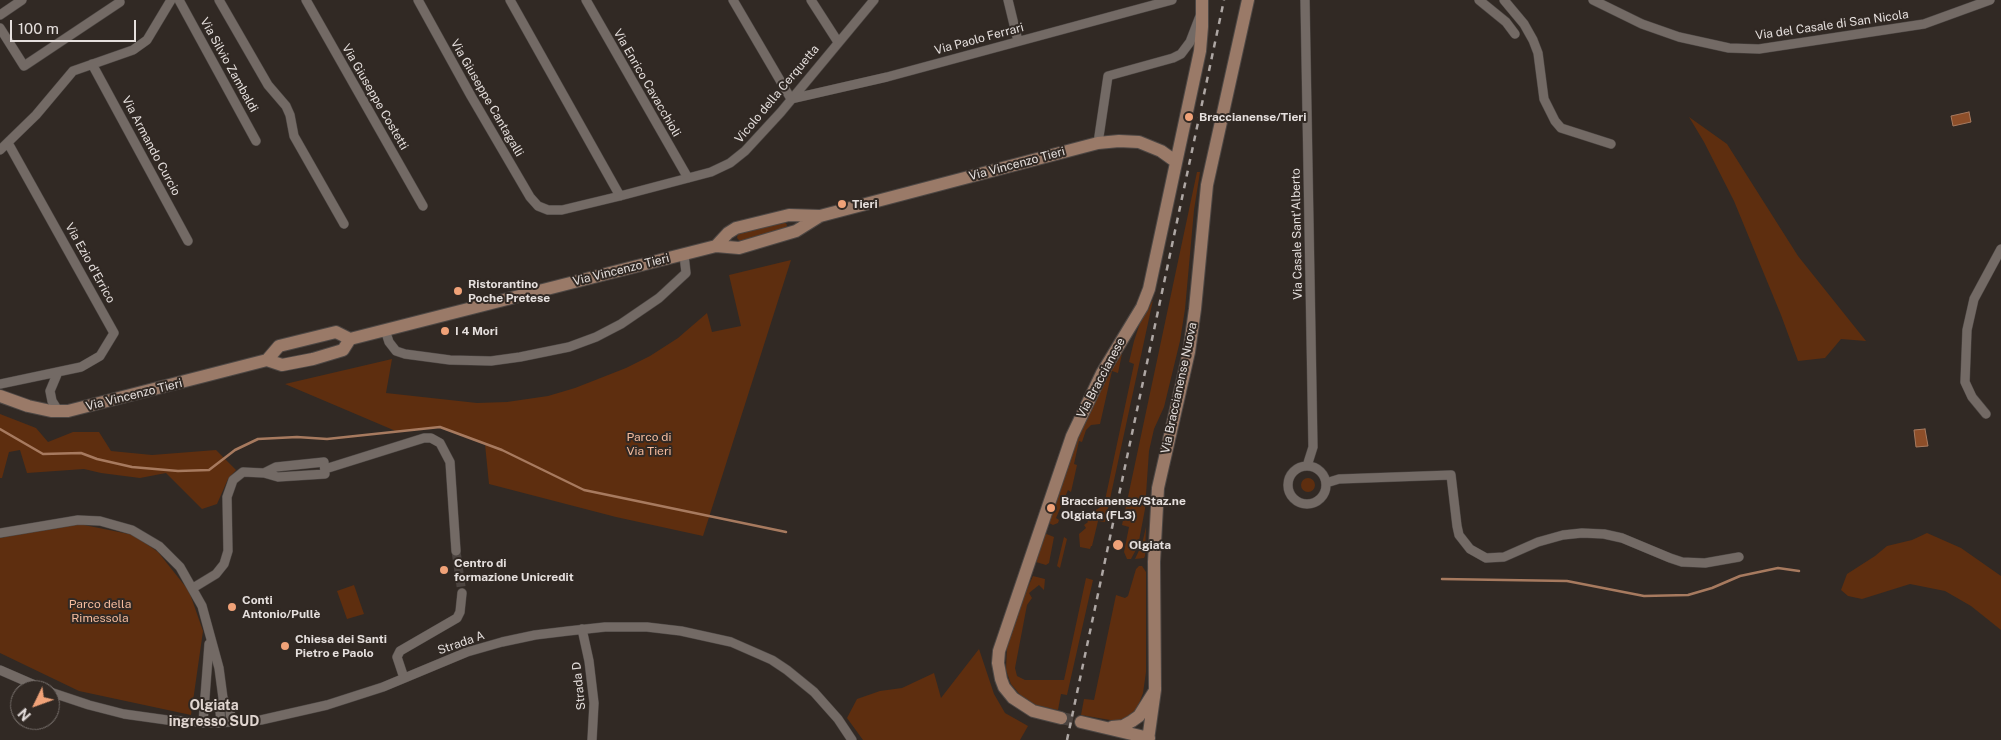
<!DOCTYPE html>
<html>
<head>
<meta charset="utf-8">
<style>
  body { margin:0 }
  #map { position:relative; width:2001px; height:740px; overflow:hidden; background:#312924; font-family:"Public Sans",sans-serif }
  canvas { display:block }
  .north { position:absolute; left:10px; top:680px; width:50px; height:50px; box-sizing:border-box; background:#312924; border:1px solid #79726e; border-radius:50%; rotate:228deg; font-size:14px; font-weight:700; line-height:20px; text-align:center; color:#e5dfdd }
  .north::after { content:''; display:block; margin:auto; width:18px; height:22px; background:#f0a278; clip-path:polygon(50% 0,100% 100%,50% 72%,0 100%) }
  .scale { position:absolute; left:10px; top:20px; width:126px; height:22px; box-sizing:border-box; border:2px solid #e5dfdd; border-top:0; padding-left:6px; font-size:15px; line-height:18px; white-space:nowrap; color:#e5dfdd; -webkit-text-stroke:4px #312924; paint-order:stroke }
</style>
</head>
<body>
<div id="map">
<canvas width="2001" height="740"></canvas>
<div class="north">N</div>
<div class="scale">100 m</div>
</div>
<script>
const g = document.querySelector('canvas').getContext('2d');
g.lineJoin = 'round';
function paint(path, color) { g.fillStyle = color; g.fill(path, 'evenodd'); }
const toPath = rows => new Path2D(rows.map(r => 'M' + r).join(''));
function strokePath(path, color, width, dash) { g.strokeStyle = color; g.lineWidth = width; g.lineCap = dash ? 'butt' : 'round'; g.setLineDash(dash || []); g.stroke(path); }
function drawText(font, color, halo, rows, align = 'center') {
  g.font = font + ' "Public Sans",sans-serif'; g.lineWidth = 4; g.setLineDash([]); g.textBaseline = 'middle'; g.strokeStyle = halo; g.fillStyle = color; for (const [text, x, y, turn = 0] of rows) {
    g.save(); g.translate(x, y); g.rotate((+turn || 0) * Math.PI / 180); g.textAlign = isNaN(turn) ? turn : align; if (halo) g.strokeText(text, 0, 0); g.fillText(text, 0, 0); g.restore();
  }
}
const green = toPath([
  [1689,117,1727,144,1798,256,1866,341,1841,339,1825,358,1798,361,1781,315,1734,201,1704,142],
  [1197,172,1200,172,1194,210,1185,309,1180,341,1164,407,1154,429,1149,451,1145,509,1138,546,1131,559,1127,559,1124,552,1129,527,1122,525],
  [785,222,787,225,786,229,740,241,737,238,738,233],
  [791,260,703,536,616,517,489,484,485,444,440,427,398,432,285,384,392,359,386,393,477,403,507,402,548,396,575,388,626,368,650,356,678,338,707,313,712,332,741,326,729,275],
  [1153,300,1105,522,1098,521,1092,546,1091,546,1090,549,1080,547,1079,534,1086,528,1084,525,1088,522,1084,517,1104,505,1134,364,1129,362,1134,341,1141,320],
  [1123,349,1118,373,1112,371,1100,424,1091,425,1086,430,1082,442,1079,441,1074,464,1077,465,1071,492,1068,490,1056,518,1059,520,1058,523,1053,525,1049,523,1075,439,1098,390],
  [0,414,36,428,48,442,73,432,99,432,111,451,152,455,216,450,236,470,228,479,217,504,202,509,166,473,140,478,101,473,84,469,27,473,20,450,9,452,2,478,0,478],
  '1301 485a7 7 0 1 1 14 0a7 7 0 1 1-14 0Z',
  [74,523,134,535,158,552,189,591,203,631,191,715,79,691,0,653,0,538],
  [1146,527,1145,556,1144,558,1135,559,1142,544],
  [1044,533,1054,537,1049,563,1046,565,1036,562],
  [1927,533,1961,548,2001,576,2001,630,1971,606,1945,591,1910,584,1862,599,1848,596,1841,590,1847,574,1875,556,1887,546,1912,540],
  [1064,537,1067,539,1060,568,1057,566],
  [1139,566,1142,566,1146,572,1146,672,1143,693,1138,706,1136,711,1128,719,1116,721,1081,715,1084,699,1094,700,1116,595,1125,598,1128,596,1136,569],
  [1033,576,1045,579,1044,590,1039,585,1029,593,1032,598,1027,605,1015,668,1017,676,1025,680,1064,680,1086,578,1093,580,1067,695,1061,694,1058,710,1036,705,1022,697,1011,684,1006,670,1007,646,1026,591],
  [354,585,364,614,347,619,337,591],
  [979,649,994,694,1005,713,1028,726,1020,740,863,740,847,718,857,699,880,691,902,688,934,673,941,698]
]);
const water = toPath([
  [1969,112,1971,122,1953,126,1951,116,1969,112],
  [1925,429,1928,446,1916,447,1914,430,1925,429]
]);
const stream = toPath([
  [0,429,43,454,81,453,97,459,132,467,178,471,209,470,235,450,258,439,297,437,327,439,440,427,502,450,584,490,786,532],
  [1442,579,1567,581,1644,596,1688,595,1712,588,1740,576,1778,568,1799,571]
]);
const streetTunnel = toPath([
  [456,551,462,593]
]);
const secondaryTunnel = toPath([
  [1061,718,1081,722]
]);
const street = toPath([
  [179,0,256,141],
  [219,0,268,85,286,106,290,115,294,136,344,224],
  [306,0,423,206],
  [418,0,471,96,530,197,538,206,548,210,562,210,620,196,711,172,730,163,745,151,781,112,874,0],
  [510,0,620,196],
  [586,0,688,178],
  [733,0,791,99],
  [811,0,838,42],
  [1008,0,1018,41],
  [1305,0,1313,447,1307,466],
  [1479,0,1506,22,1515,34],
  [1504,0,1524,24,1533,40,1538,53,1544,99,1555,121,1561,128,1611,144],
  [1593,0,1642,24,1679,37,1729,48,1759,49,1924,24,1990,0],
  [0,15,22,0],
  [0,28,24,66,120,2],
  [92,64,188,241],
  [791,99,887,77,1172,0],
  [1098,143,1108,76,1173,58,1181,54,1190,42,1200,16],
  [0,150,36,115,73,71,133,50,147,40,171,0],
  [385,330,389,342,396,351,405,354,450,360,491,361,520,357,569,347,596,337,621,324,659,298,686,273,684,255],
  [58,372,50,391,52,401,59,412],
  [0,384,81,367,100,356,114,333,8,143],
  [1986,414,1972,397,1965,382,1967,330,1974,299,2001,249],
  '1288 485a19 19 0 1 1 38 0a19 19 0 1 1-38 0Z',
  [325,469,424,438,431,438,440,443,450,462,456,551],
  [1326,483,1339,479,1451,475,1457,526,1459,535,1470,549,1486,558,1504,557,1538,542,1563,535,1582,533,1604,534,1622,538,1670,558,1682,562,1705,563,1739,557],
  [0,533,78,520,100,521,132,530,159,546,180,567,202,606,219,668,223,698,230,710,231,722],
  [193,588,216,574,224,564,228,551,227,497,233,480,243,472,264,473,278,477,325,474,324,462,276,467,264,473],
  [582,629,589,661,594,703,592,740],
  [0,670,46,690],
  [404,678,397,657,400,651,457,618,460,612,462,593],
  [50,692,89,705,124,714,167,720,216,723,261,720,327,705,383,687,467,652,502,642,535,635,568,631,605,627,647,627,681,631,731,642,772,660,787,670,814,692,838,719,852,740],
  [203,723,209,644],
  [221,723,220,711,223,698]
]);
const secondary = toPath([
  [716,246,728,233,736,228,789,215,820,216],
  [267,360,279,346,336,332,350,339,716,246,739,248,796,231,820,216,1098,143,1119,141,1139,142,1161,151,1175,161],
  [0,396,28,406,51,411,68,411,267,360,282,365,313,359,343,350,350,339],
  [1061,718,1033,711,1013,698,1004,687,1001,679,998,663,999,651,1072,436,1102,373,1142,307,1149,289,1200,51,1202,27,1202,0],
  [1081,722,1149,738],
  [1112,727,1123,726,1132,721,1139,716,1154,692],
  [1148,740,1155,690,1154,562,1158,488,1189,352,1195,309,1207,185,1248,0]
]);
const rail = toPath([
  [1067,740,1224,0]
]);
const markers = [
  [1189,117,5,"#f0a278"],
  [842,204,5,"#f0a278"],
  [458,291,5,"#f0a278"],
  [445,331,5,"#f0a278"],
  [1051,508,5,"#f0a278"],
  [1118,545,6,"#f0a278"],
  [444,570,5,"#f0a278"],
  [232,607,5,"#f0a278"],
  [285,646,5,"#f0a278"]
];
const streetNames = [
  ["Via del Casale di San Nicola",1832,25,-8],
  ["Via Paolo Ferrari",979,39,-15],
  ["Via Silvio Zambaldi",229,65,61],
  ["Via Enrico Cavacchioli",647,83,60],
  ["Vicolo della Cerquetta",777,94,-50],
  ["Via Giuseppe Costetti",375,97,60],
  ["Via Giuseppe Cantagalli",487,98,60],
  ["Via Armando Curcio",151,146,62],
  ["Via Vincenzo Tieri",1017,164,-15],
  ["Via Casale Sant'Alberto",1297,234,-91],
  ["Via Ezio d'Errico",90,263,61],
  ["Via Vincenzo Tieri",621,270,-14],
  ["Via Braccianese",1101,378,-62],
  ["Via Braccianense Nuova",1179,388,-78],
  ["Via Vincenzo Tieri",134,395,-14],
  ["Strada A",461,643,-19],
  ["Strada D",579,686,-96]
];
const poiNames = [
  ["Braccianense/Tieri",1199,117],
  ["Tieri",852,204],
  ["Ristorantino",468,284],
  ["Poche Pretese",468,298],
  ["I 4 Mori",455,331],
  ["Braccianense/Staz.ne",1061,501],
  ["Olgiata (FL3)",1061,515],
  ["Olgiata",1129,545],
  ["Centro di",454,563],
  ["formazione Unicredit",454,577],
  ["Conti",242,600],
  ["Antonio/Pullè",242,614],
  ["Chiesa dei Santi",295,639],
  ["Pietro e Paolo",295,653]
];
const parkNames = [
  ["Parco di",649,437],
  ["Via Tieri",649,451],
  ["Parco della",100,604],
  ["Rimessola",100,618]
];
const neighbourhoodNames = [
  ["Olgiata",214,706],
  ["ingresso SUD",214,722]
];
paint(green, '#5e2e0f');
paint(water, '#8d4e29');
strokePath(water, '#a77a5f', 1);
strokePath(stream, '#a77a5f', 2.5);
strokePath(streetTunnel, '#4c4440', 9, [9, 4.5]);
strokePath(secondaryTunnel, '#4c4440', 12, [12, 6]);
strokePath(street, '#4d4744', 10);
strokePath(secondary, '#4d4744', 14);
strokePath(street, '#736a65', 9);
strokePath(secondary, '#9a7a68', 12);
strokePath(rail, '#aea7a4', 2.5, [6, 6]);
for (const [x, y, r, color] of markers) { const dot = new Path2D(); dot.arc(x, y, r, 0, 2 * Math.PI); g.fillStyle = color; g.fill(dot); strokePath(dot, '#312924', 2); }
drawText('12px', '#e5dfdd', '#312924', streetNames);
drawText('bold 12px', '#e5dfdd', '#312924', poiNames, 'left');
drawText('12px', '#f4bb9d', '#312924', parkNames);
drawText('bold 14px', '#e0d5d0', '#312924', neighbourhoodNames);
</script>
</body>
</html>
